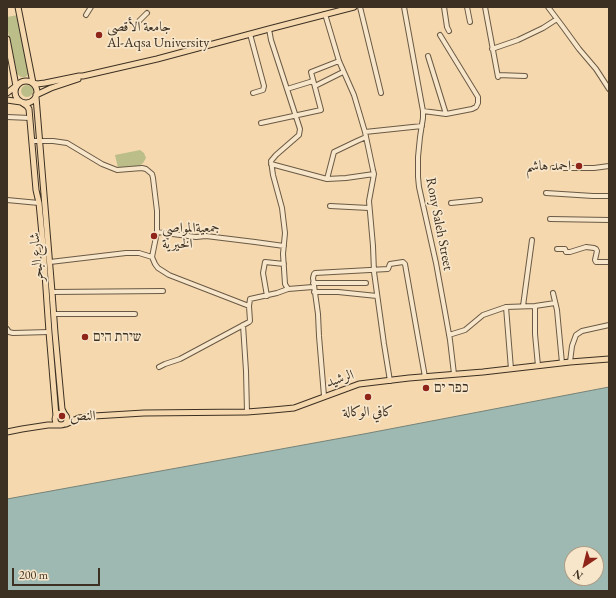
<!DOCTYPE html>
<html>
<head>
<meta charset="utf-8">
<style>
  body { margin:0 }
  #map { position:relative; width:616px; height:598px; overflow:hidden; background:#f5d8ae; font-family:"EB Garamond",serif }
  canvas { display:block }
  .frame { position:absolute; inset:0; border:8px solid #3c3022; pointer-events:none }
  .north { position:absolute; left:564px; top:546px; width:40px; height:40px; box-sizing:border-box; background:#f8e6ca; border:1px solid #ad9d87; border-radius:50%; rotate:215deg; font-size:11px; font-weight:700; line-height:16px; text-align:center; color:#3c3022 }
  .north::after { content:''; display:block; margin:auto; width:14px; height:18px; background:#8f2418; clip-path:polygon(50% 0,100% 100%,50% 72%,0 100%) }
  .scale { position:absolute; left:12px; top:568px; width:88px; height:18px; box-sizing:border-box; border:2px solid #3c3022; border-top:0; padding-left:5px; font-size:12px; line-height:14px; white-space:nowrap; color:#3c3022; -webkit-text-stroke:3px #f8e6ca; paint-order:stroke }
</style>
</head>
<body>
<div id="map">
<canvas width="616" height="598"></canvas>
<div class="frame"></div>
<div class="north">N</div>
<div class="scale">200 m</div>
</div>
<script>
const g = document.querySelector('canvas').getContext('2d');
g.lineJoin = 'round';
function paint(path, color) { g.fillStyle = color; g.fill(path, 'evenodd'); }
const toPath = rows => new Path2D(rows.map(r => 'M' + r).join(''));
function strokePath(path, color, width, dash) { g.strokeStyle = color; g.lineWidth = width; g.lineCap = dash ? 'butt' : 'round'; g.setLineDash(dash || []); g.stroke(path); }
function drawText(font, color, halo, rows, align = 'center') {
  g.font = font + ' "EB Garamond",Amiri,"Frank Ruhl Libre",serif'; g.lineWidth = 3.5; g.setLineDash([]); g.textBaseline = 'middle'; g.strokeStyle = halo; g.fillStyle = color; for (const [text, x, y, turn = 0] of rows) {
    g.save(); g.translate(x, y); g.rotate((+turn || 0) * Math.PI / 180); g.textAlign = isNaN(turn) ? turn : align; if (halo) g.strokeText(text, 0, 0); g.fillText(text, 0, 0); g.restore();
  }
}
const green = toPath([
  [18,15,29,73,28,75,25,77,21,77,17,74,7,27,7,17],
  '21 91a6 6 0 1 1 12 0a6 6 0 1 1-12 0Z',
  [140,150,144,153,146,158,143,163,137,168,118,168,115,155]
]);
const water = toPath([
  [609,387,609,591,7,591,7,499,369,433,609,387],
  [572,554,596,554,596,578,572,578,572,554]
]);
const minor = toPath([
  [360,7,381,93],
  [404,7,423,111,423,118,420,137,418,157,418,177,419,187,436,263,445,312,450,340,454,374],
  [444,7,447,27,449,31],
  [467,7,470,22],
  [485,7,498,77],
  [548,7,563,27,579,49,596,69,609,89],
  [325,14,339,61,354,95,365,132,373,170,374,174,369,201,373,246,374,272,384,344,390,381],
  [86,15,91,7],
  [137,23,147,13],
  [269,29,271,40,300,129,299,135,276,155,271,161,273,175,282,208,285,233,283,254,285,284,288,289],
  [250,34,264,86,263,90,253,93],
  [492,49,518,40,543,28,557,19],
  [428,56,446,114],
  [498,75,525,76],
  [315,86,343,72],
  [287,89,313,81],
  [423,111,446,114,472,109,476,107,478,103,478,97,440,35],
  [7,117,30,118],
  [261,123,321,110,311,72,339,61],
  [365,132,422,126],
  [32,141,53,141,67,143,102,164,117,170,142,168,146,169,152,174,153,178,157,211,157,232,152,257,155,264,158,268,169,275,249,306],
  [271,164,327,179,346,178,374,174],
  [553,168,594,168,609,166],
  [327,179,334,152,357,141,366,137],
  [546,193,593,196,609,196],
  [7,200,39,203],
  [451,203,480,200],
  [330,206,369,208],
  [550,219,609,220],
  [157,232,196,237,206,236,255,242,284,246],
  [557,249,565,249,566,252,570,252,586,247,594,248,596,249,597,251,595,260,596,262,609,262],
  [50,262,126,253,139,253,152,257],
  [313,283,366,283],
  [52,292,163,291],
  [314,292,338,292,377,296],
  [553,293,557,310,562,363],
  [267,296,263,273,265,262,284,264],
  [523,306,532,240],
  [535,306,535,334,538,366],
  [506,307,511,369],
  [54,314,135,314],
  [243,325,246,371,247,412],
  [7,329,9,332,13,333,49,332],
  [449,335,465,330,483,315,506,307,535,306,555,303],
  [570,362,572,346,576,335,582,331,609,325],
  [159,367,165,364,180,359,249,322,250,321,249,306,250,299,277,293,288,289,313,287],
  [324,396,319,336,318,314,313,278,314,274,315,273,388,269,390,264,403,262,405,264,425,377]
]);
const major = toPath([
  [18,7,33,83,37,84,45,83,79,76,83,76,157,59,269,29,354,7],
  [7,39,16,86,7,93],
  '15 92a11 11 0 1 1 22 0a11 11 0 1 1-22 0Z',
  [36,95,51,88,78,79],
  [36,97,52,292,55,333,62,409,65,415],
  [7,100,21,102,27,106,29,109,36,190,39,203,43,245,49,332,56,416],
  '55 419a6 6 0 1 1 12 0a6 6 0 1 1-12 0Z',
  [66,424,79,418,94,416,144,413,247,412,273,410,294,408,359,384,409,378,483,372,570,362,609,359],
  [7,432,22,429,48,425,60,425]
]);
const markers = [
  [99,35,4,"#8f2418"],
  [579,166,4,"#8f2418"],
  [154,236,4,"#8f2418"],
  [85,337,4,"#8f2418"],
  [426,388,4,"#8f2418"],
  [368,397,4,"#8f2418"],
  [62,416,4,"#8f2418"]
];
const poiNames = [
  ["جامعة الأقصى",107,27],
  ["Al-Aqsa University",107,43],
  ["احمد هاشم",571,166,"right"],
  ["جمعيةالمواصي",162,228],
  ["الخيرية",162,244],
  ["שירת הים",93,337],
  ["כפר ים",434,388],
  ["كافي الوكالة",368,412,"center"],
  ["النص",70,416]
];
const streetNames = [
  ["Rony Saleh Street",439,224,79],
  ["شارع البحر",37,257,-95],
  ["الرشيد",340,379,-18]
];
paint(green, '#bcbe8a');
paint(water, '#9db9b2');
strokePath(water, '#768278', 1);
strokePath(minor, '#6a5a45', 6);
strokePath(major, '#3c3022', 7);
strokePath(minor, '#f8e6ca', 4);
strokePath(major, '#f5d8ae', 5);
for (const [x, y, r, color] of markers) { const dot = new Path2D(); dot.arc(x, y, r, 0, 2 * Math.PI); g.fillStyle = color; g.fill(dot); strokePath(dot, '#f8e6ca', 1.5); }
drawText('14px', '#3c3022', '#f8e6ca', poiNames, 'left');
drawText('14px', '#3c3022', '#f8e6ca', streetNames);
</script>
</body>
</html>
